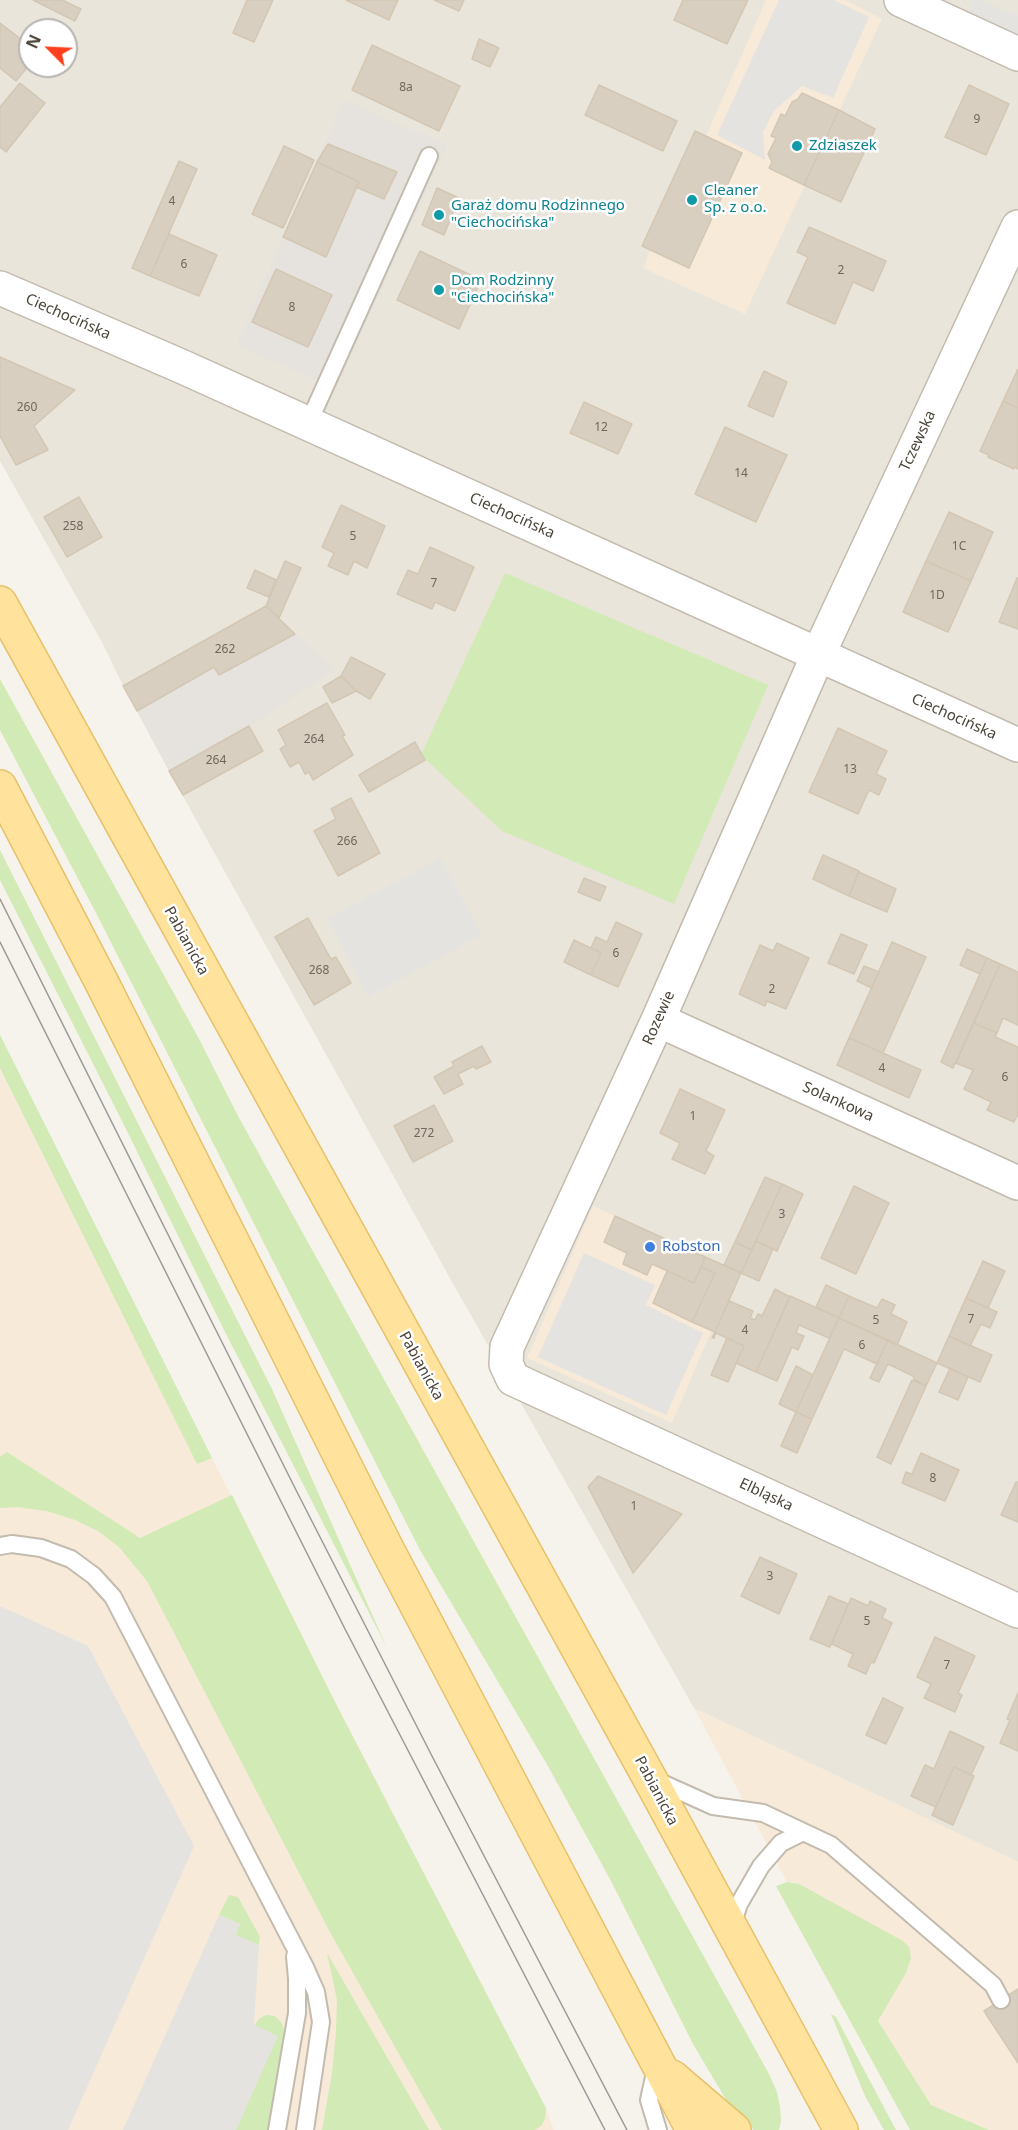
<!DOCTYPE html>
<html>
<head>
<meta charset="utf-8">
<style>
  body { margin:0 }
  #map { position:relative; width:1018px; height:2130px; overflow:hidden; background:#f6f3ec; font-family:"Noto Sans",sans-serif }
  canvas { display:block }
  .north { position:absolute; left:18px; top:18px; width:60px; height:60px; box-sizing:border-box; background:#fff; border:2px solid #b7b4b0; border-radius:50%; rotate:294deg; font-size:16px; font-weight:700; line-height:24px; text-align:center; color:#4b4439 }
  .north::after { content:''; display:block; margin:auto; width:21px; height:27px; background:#fc3f1d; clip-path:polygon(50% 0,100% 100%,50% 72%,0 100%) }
</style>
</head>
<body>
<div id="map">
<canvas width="1018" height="2130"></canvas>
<div class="north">N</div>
</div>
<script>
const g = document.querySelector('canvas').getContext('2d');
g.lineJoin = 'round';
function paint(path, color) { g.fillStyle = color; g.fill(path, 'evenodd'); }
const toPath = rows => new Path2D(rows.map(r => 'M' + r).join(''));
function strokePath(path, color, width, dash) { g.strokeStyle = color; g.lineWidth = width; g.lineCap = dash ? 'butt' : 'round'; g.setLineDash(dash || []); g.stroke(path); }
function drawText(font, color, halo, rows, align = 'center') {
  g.font = font + ' "Noto Sans",sans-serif'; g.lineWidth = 5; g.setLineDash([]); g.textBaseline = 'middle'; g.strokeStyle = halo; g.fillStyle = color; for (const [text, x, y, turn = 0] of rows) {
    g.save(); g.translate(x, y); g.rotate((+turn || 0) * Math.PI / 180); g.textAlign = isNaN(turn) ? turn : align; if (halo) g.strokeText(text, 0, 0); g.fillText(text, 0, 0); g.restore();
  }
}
const residential = toPath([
  [0,0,1018,0,1018,1862,694,1708,456,1289,169,771,249,726,265,606,123,686,103,644,0,461],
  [30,30,66,30,66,66,30,66]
]);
const commercial = toPath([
  [766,0,845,0,882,19,745,314,643,268,650,251,642,246,695,131,706,136],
  [0,1035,312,1657,546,2109,554,2130,0,2130],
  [593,1206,737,1271,672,1423,527,1358],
  [694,1708,1018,1862,1018,2130,989,2130,931,2105,878,2021,906,1973,799,1884,787,1882]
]);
const industrial = toPath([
  [344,100,447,145,336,389,236,345],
  [266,606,334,670,249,726,169,771,123,686]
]);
const green = toPath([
  [505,573,768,685,674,904,502,831,421,755],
  [0,679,198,1037,238,1116,769,2074,777,2092,780,2107,781,2121,779,2130,754,2130,738,2117,731,2108,693,2044,611,1881,549,1768,420,1550,96,913,0,730],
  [0,850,272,1389,387,1648,222,1326,126,1129,0,880],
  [0,1035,212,1458,197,1464,0,1068],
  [7,1452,140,1538,232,1495,339,1710,546,2108,545,2119,541,2126,535,2130,442,2130,331,1934,147,1581,119,1547,98,1531,75,1520,47,1511,16,1507,0,1508,0,1457],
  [787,1882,799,1884,903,1941,909,1947,911,1958,906,1973,878,2021,931,2105,989,2130,910,2130,776,1886],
  [229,1895,238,1897,260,1937,259,1945,235,1935,240,1924,219,1915],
  [327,1953,429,2130,322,2130,332,2073,336,2032,337,2000],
  [831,2014,836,2017,896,2130,884,2130,865,2096],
  [266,2015,275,2016,281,2022,284,2030,282,2053,267,2130,236,2130,277,2036,254,2026,259,2019]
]);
const parking = toPath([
  [779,0,834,0,869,17,833,98,802,86,774,111,763,132,765,160,717,135],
  [973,0,982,0,1018,17,1018,38,967,14],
  [440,858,482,935,368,997,327,919],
  [584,1253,655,1285,646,1305,703,1333,666,1415,538,1357],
  [0,1606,88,1646,194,1846,68,2130,0,2130],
  [219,1915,240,1924,236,1935,259,1945,254,2025,278,2036,236,2130,123,2130]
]);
const building = toPath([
  [33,0,62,0,81,9,75,21,33,0],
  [247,0,273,0,254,42,233,33,247,0],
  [346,0,398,0,389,20,346,0],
  [434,0,464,0,459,11,434,0],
  [683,0,748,0,727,44,674,20,683,0],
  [0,23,30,46,30,64,16,81,0,68,0,23],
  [479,39,499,48,490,67,472,59,479,39],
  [372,45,460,86,439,131,352,90,372,45],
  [20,83,45,103,6,152,0,147,0,107,20,83],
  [599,85,677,121,663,151,585,115,599,85],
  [969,85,1009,104,986,155,945,137,969,85],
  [802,93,839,110,804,185,769,168,772,162,768,154,776,138,771,136,781,114,785,116,792,102,798,99,802,93],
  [839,110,875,129,841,202,804,185,839,110],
  [695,131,742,153,689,268,642,246,695,131],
  [328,144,397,172,384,199,356,187,359,182,317,162,328,144],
  [284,146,314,160,283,228,252,214,284,146],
  [179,161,197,169,150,276,132,268,179,161],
  [317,162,359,182,326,257,283,237,317,162],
  [437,188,459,198,444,235,422,225,437,188],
  [809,227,886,261,873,291,853,282,835,324,787,303,808,257,797,252,809,227],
  [169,234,217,255,199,296,150,276,169,234],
  [420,251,481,280,459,329,397,300,420,251],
  [276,269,332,295,308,347,252,322,276,269],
  [0,357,75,390,34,426,48,450,16,465,0,436,0,357],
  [1018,369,1018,408,1003,401,1018,369],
  [764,371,787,382,773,417,748,406,764,371],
  [1003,401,1018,408,1018,469,1015,467,1014,469,988,457,989,455,980,451,1003,401],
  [584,402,632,424,618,454,570,433,584,402],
  [725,427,787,455,756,522,695,494,725,427],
  [79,497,102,537,67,557,44,517,79,497],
  [341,505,385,526,367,568,354,561,348,575,328,566,334,553,322,547,341,505],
  [949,512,993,532,971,581,926,561,949,512],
  [430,547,474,567,455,611,435,602,432,609,397,594,408,570,418,574,430,547],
  [285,561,301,568,279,618,266,606,285,561],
  [926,561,971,581,948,632,903,612,926,561],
  [255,570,276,580,269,597,247,588,255,570],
  [1017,578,1018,578,1018,629,999,622,1017,578],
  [266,606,295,634,219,675,214,667,137,711,123,686,266,606],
  [351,657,385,674,370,699,356,691,341,676,351,657],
  [341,676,356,691,332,703,323,687,341,676],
  [327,703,345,735,342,736,353,755,313,780,309,772,305,774,299,762,290,767,280,749,286,745,278,730,327,703],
  [249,726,263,751,183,795,169,771,249,726],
  [838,728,887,751,876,774,886,779,879,795,869,790,858,814,809,792,838,728],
  [415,742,425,760,369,792,359,775,415,742],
  [351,798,380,853,338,876,314,831,336,819,331,809,351,798],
  [823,855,859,871,849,896,813,879,823,855],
  [859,872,896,889,887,912,849,896,859,872],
  [584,878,606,887,600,901,578,892,584,878],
  [308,918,331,959,336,957,351,983,314,1005,275,937,308,918],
  [616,922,642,934,618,987,591,975,601,953,591,948,596,937,607,942,616,922],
  [841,934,867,945,854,974,828,963,841,934],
  [574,940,601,953,591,975,564,962,574,940],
  [892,942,926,957,883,1053,849,1038,892,942],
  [777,943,809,958,786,1009,767,1001,765,1006,739,994,760,945,773,951,777,943],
  [967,949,987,958,980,974,960,965,967,949],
  [987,958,1000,964,953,1068,941,1062,987,958],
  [1000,964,1018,972,1018,1025,1003,1018,997,1033,974,1023,1000,964],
  [864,966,879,972,872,988,857,981,864,966],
  [974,1023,997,1033,995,1037,1018,1047,1018,1114,1014,1122,987,1110,991,1102,964,1089,973,1070,956,1063,974,1023],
  [849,1038,921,1070,909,1098,837,1065,849,1038],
  [482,1046,491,1062,476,1069,474,1066,458,1074,463,1084,444,1094,434,1077,454,1066,452,1062,482,1046],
  [680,1089,725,1110,706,1151,714,1156,705,1174,672,1159,680,1143,660,1133,680,1089],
  [434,1105,453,1141,413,1162,394,1126,434,1105],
  [765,1177,782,1184,752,1250,735,1242,765,1177],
  [782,1184,803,1194,777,1251,756,1241,782,1184],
  [854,1186,889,1203,856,1274,821,1258,854,1186],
  [615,1216,705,1257,694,1283,652,1264,647,1275,623,1264,627,1253,604,1242,615,1216],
  [756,1241,773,1249,759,1281,741,1273,756,1241],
  [735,1242,752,1250,741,1273,724,1265,735,1242],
  [705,1257,741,1273,715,1332,692,1322,715,1273,701,1267,705,1257],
  [983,1261,1005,1271,988,1308,966,1298,983,1261],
  [701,1267,715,1273,692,1322,653,1303,667,1271,694,1283,701,1267],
  [826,1285,849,1296,839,1318,816,1307,826,1285],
  [775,1289,790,1297,756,1372,736,1363,744,1346,716,1333,714,1338,712,1338,729,1301,753,1311,750,1318,755,1320,758,1314,762,1316,775,1289],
  [790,1296,839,1318,829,1338,799,1325,796,1333,804,1336,798,1350,792,1347,777,1381,756,1372,790,1296],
  [849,1296,877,1308,882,1299,895,1305,891,1314,907,1322,897,1345,839,1318,849,1296],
  [966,1298,997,1312,990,1328,981,1324,970,1346,949,1336,966,1298],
  [839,1318,888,1340,877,1364,844,1349,812,1419,796,1412,839,1318],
  [949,1336,992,1355,980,1382,937,1363,949,1336],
  [727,1338,744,1346,728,1382,711,1375,727,1338],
  [888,1340,937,1363,926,1386,915,1380,913,1376,888,1364,879,1382,870,1378,888,1340],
  [796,1366,813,1375,796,1412,779,1404,796,1366],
  [950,1368,968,1377,958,1400,939,1392,950,1368],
  [912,1380,926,1386,891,1464,877,1457,912,1380],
  [796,1412,812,1419,797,1453,781,1446,796,1412],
  [921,1453,959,1470,945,1501,902,1483,906,1472,912,1474,921,1453],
  [598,1476,682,1514,633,1573,588,1487,598,1476],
  [1016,1482,1018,1482,1018,1522,1001,1515,1016,1482],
  [760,1557,797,1574,779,1614,741,1596,760,1557],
  [829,1596,848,1604,830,1647,810,1639,829,1596],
  [851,1598,868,1606,870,1601,886,1609,882,1618,892,1623,874,1663,871,1662,866,1674,848,1666,853,1654,832,1644,851,1598],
  [935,1637,975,1656,958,1693,962,1695,955,1712,924,1698,931,1684,917,1677,935,1637],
  [1018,1693,1018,1751,1000,1743,1010,1720,1007,1719,1018,1693],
  [883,1698,903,1708,886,1744,866,1735,883,1698],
  [950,1731,984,1747,971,1775,954,1767,936,1807,911,1796,925,1765,934,1769,950,1731],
  [954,1767,974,1776,953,1825,932,1815,954,1767],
  [1018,1989,1018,2063,984,2011,1018,1989]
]);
const service = toPath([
  [308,424,429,156],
  [0,1546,12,1544,41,1548,71,1559,94,1576,113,1597,305,1967,316,1992,321,2022,305,2130],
  [655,1780,713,1806,763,1813,831,1845,993,1985,1001,2000],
  [731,1928,739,1904,761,1866,781,1843,803,1832],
  [656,2068,649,2100,658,2130],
  [277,2130,297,2013,297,1979,295,1956]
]);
const minor = toPath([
  [901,0,1018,54],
  [1018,227,818,655,658,1020,507,1347,506,1364,513,1379,1018,1611],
  [658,1020,1018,1183]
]);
const tertiary = toPath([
  [0,288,183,367,1018,745]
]);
const primary = toPath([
  [0,603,649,1777,841,2130],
  [0,787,101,981,386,1547,693,2130],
  [672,2077,734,2130]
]);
const tram = toPath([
  [0,899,298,1494,433,1758,627,2130],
  [0,942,345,1629,605,2130]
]);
const markers = [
  [797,146,6,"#0f9aa8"],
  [692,200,6,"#0f9aa8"],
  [439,215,6,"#0f9aa8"],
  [439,290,6,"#0f9aa8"],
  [650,1247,6,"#3f7fe0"]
];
const numberNames = [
  ["8a",406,88],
  ["9",977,120],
  ["4",172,202],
  ["6",184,265],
  ["2",841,271],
  ["8",292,308],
  ["260",27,408],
  ["12",601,428],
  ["14",741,474],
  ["258",73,527],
  ["5",353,537],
  ["1C",959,547],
  ["7",434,584],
  ["1D",937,596],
  ["262",225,650],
  ["264",314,740],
  ["264",216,761],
  ["13",850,770],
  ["266",347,842],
  ["6",616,954],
  ["268",319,971],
  ["2",772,990],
  ["4",882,1069],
  ["6",1005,1078],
  ["1",693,1117],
  ["272",424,1134],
  ["3",782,1215],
  ["7",971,1320],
  ["5",876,1321],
  ["4",745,1331],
  ["6",862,1346],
  ["8",933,1479],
  ["1",634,1507],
  ["3",770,1577],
  ["5",867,1622],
  ["7",947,1666]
];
const cultureNames = [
  ["Zdziaszek",809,146],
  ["Cleaner",704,191],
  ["Sp. z o.o.",704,208],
  ["Garaż domu Rodzinnego",451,206],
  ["\"Ciechocińska\"",451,223],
  ["Dom Rodzinny",451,281],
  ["\"Ciechocińska\"",451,298]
];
const streetNames = [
  ["Ciechocińska",68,317,24],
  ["Tczewska",918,441,-65],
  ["Ciechocińska",512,516,24],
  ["Ciechocińska",954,717,24],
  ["Pabianicka",186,941,61],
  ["Rozewie",659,1018,-66],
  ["Solankowa",838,1102,24],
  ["Pabianicka",421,1366,61],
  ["Elbląska",766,1495,25],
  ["Pabianicka",656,1791,62]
];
const shopNames = [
  ["Robston",662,1247]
];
paint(residential, '#eae5da');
paint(commercial, '#f7ead8');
paint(industrial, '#e6e2dd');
paint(green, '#d2eab5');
paint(parking, '#e5e3e0');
paint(building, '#d8cfc1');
strokePath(building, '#d3c7b4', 1.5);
strokePath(service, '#c2bbae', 20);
strokePath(minor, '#c2bbae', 36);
strokePath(tertiary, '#c2bbae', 36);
strokePath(primary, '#e6c16a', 36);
strokePath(service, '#fff', 16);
strokePath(minor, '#fff', 33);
strokePath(tertiary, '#fff', 33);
strokePath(primary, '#ffe39c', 33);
strokePath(tram, '#9a9a9a', 1.5);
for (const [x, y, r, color] of markers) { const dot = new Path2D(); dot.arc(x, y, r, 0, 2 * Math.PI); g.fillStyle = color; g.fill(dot); strokePath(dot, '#fff', 2); }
drawText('12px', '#6e675b', null, numberNames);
drawText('15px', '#0d838f', '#fff', cultureNames, 'left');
drawText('15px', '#4b4439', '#fff', streetNames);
drawText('15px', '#366cbe', '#fff', shopNames, 'left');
</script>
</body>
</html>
